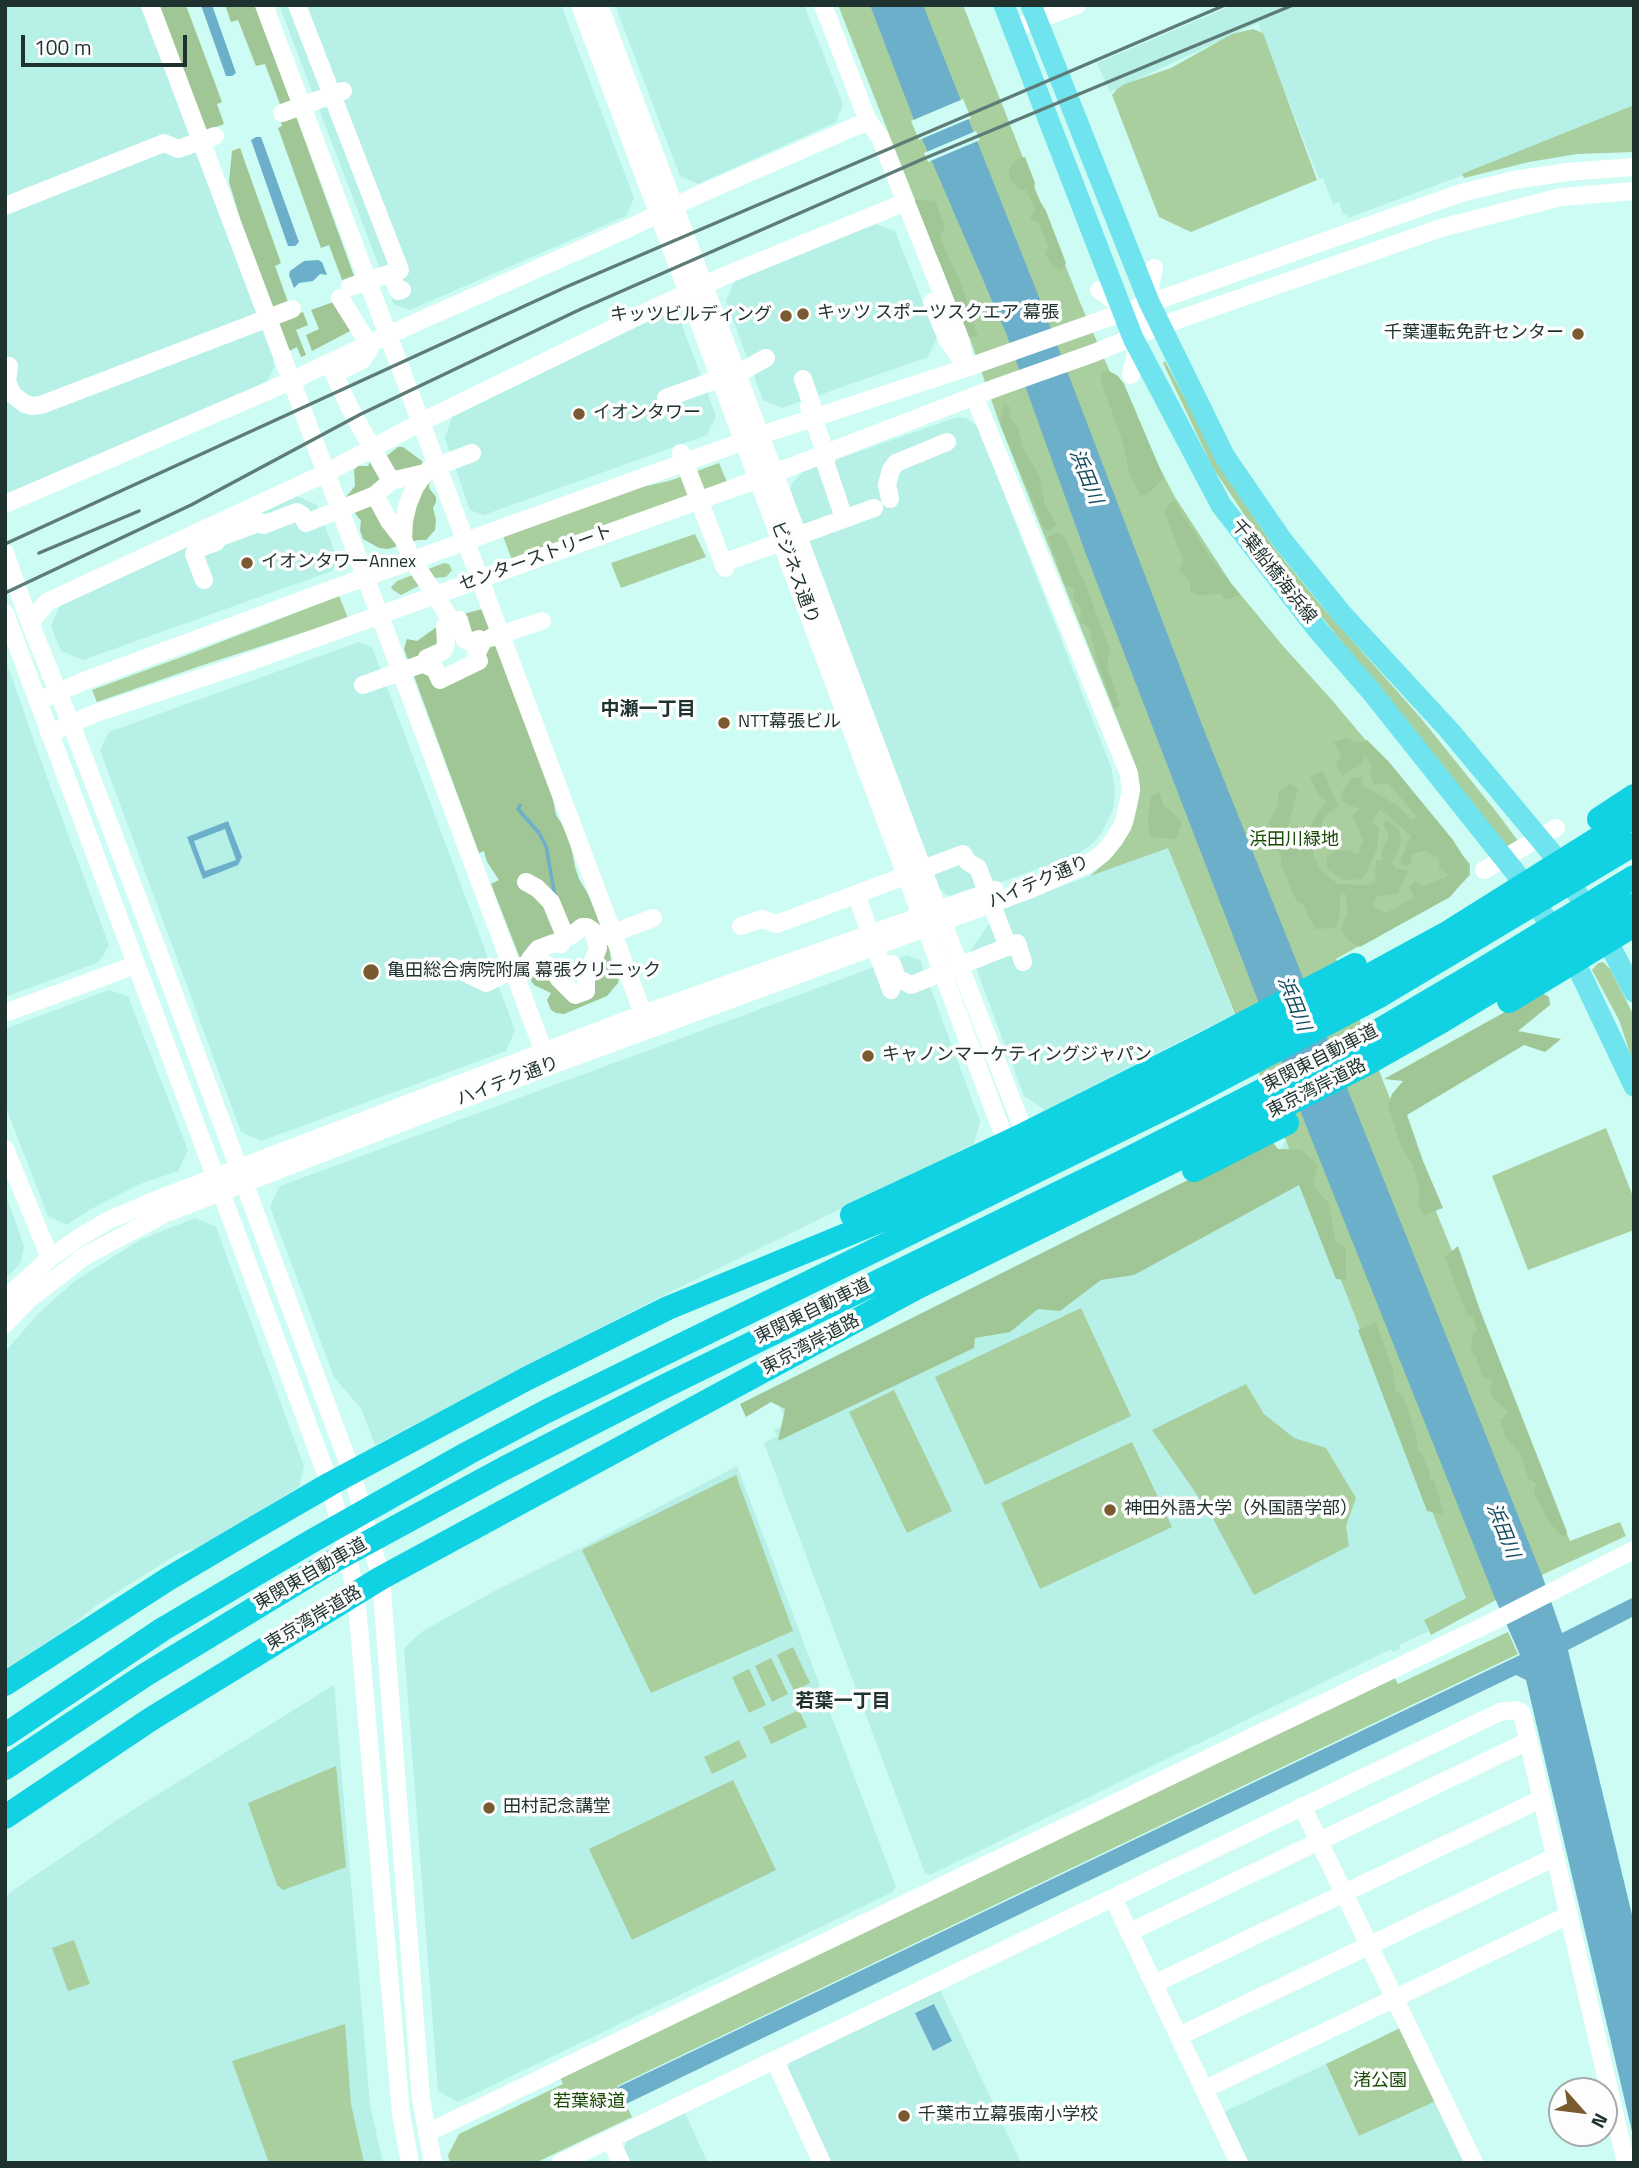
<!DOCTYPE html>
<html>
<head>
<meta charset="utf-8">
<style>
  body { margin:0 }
  #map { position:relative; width:1639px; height:2168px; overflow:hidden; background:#ccfcf3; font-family:"Titillium Web",sans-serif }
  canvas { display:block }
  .frame { position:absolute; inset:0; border:7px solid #1f322f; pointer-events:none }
  .north { position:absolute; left:1548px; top:2077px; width:70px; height:70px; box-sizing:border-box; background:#fdfdfd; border:2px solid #a4acab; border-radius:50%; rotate:118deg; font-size:19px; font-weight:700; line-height:28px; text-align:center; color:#1f322f }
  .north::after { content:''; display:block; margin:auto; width:24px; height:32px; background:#7a5a30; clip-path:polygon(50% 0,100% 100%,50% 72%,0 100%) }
  .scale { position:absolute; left:21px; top:35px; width:166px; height:32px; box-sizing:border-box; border:4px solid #1f322f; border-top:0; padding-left:9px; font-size:21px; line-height:24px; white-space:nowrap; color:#1f322f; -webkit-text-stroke:5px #fdfdfd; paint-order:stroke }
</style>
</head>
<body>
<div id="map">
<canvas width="1639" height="2168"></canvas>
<div class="frame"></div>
<div class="north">N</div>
<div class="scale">100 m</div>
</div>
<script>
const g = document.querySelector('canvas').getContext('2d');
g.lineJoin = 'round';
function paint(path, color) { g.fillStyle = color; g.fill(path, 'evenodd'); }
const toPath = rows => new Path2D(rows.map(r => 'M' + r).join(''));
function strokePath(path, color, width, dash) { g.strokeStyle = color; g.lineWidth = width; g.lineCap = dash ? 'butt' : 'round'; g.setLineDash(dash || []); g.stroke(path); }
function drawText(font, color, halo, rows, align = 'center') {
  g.font = font + ' "Titillium Web","Noto Sans JP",sans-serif'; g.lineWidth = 7; g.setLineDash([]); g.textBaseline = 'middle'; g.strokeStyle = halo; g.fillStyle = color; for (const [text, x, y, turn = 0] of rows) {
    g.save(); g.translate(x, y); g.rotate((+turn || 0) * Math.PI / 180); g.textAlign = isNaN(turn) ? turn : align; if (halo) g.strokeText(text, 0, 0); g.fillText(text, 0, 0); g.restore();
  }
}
const built = toPath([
  [5,5,140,5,273,354,274,368,267,382,5,496],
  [279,5,561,5,634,198,626,216,410,310,394,305],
  [615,5,804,5,843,104,836,122,698,184,680,176],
  [1233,5,1634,5,1634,105,1461,176,1348,218,1347,215,1343,214,1339,202,1333,204,1323,178,1319,179,1258,23,1110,92,1097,63],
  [875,224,895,231,937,338,928,357,782,408,763,400,726,301,734,282],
  [661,315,681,323,716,416,707,435,484,515,470,510,445,438,452,417],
  [957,417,968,419,978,427,1111,767,1115,791,1113,810,1101,834,1094,842,1078,854,960,897,948,895,937,887,789,492,793,482,804,471],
  [297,496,317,505,337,558,332,571,83,660,61,651,51,626,60,606],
  [359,642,372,647,515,1030,506,1051,261,1141,241,1132,100,750,109,732],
  [5,658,45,772,109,945,99,962,5,997],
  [1168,847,1234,1014,1045,1110,1024,1096,970,952,999,909],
  [907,955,920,960,980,1121,974,1144,668,1293,375,1445,362,1410,334,1377,270,1207,280,1186],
  [109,990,128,996,188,1150,178,1171,140,1184,91,1209,67,1225,48,1216,5,1105,5,1029],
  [1286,1139,1466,1598,1424,1620,1429,1631,1399,1645,1400,1649,1393,1652,1391,1649,930,1875,925,1873,764,1443,777,1436,774,1430,788,1424,778,1403,1273,1164],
  [5,1193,24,1246,20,1264,5,1279],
  [195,1218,216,1227,304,1466,299,1487,198,1548,179,1553,97,1605,70,1627,5,1672,5,1352,39,1313,75,1281,140,1240],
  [737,1466,896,1887,893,1892,458,2102,438,2091,404,1648,423,1631,493,1592,587,1545],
  [334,1685,370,2105,383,2163,5,2163,5,1896,120,1818],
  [940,1990,1021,2163,830,2163,787,2070,790,2062],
  [1326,2064,1359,2135,1436,2101,1466,2163,1246,2163,1222,2113],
  [685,2113,708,2163,631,2163,624,2149,627,2141]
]);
const green = toPath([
  [838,5,963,5,1079,300,1113,379,1175,497,1231,583,1283,646,1331,699,1470,864,1470,875,1453,893,1336,959,1385,1086,1570,1541,1620,1522,1626,1536,1546,1573,1431,1635,1424,1620,1466,1598,1285,1138,1168,848,1090,876,1113,856,1133,824,1138,803,1140,786,1137,769,999,422,970,339],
  [1253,29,1263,33,1317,180,1191,232,1159,217,1112,95,1117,89,1125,84,1171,68,1232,34],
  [1634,105,1634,152,1577,154,1529,162,1464,178,1462,174],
  [1165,361,1225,474,1273,546,1319,603,1420,717,1498,814,1521,845,1511,852,1268,550,1213,468,1163,363],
  [719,463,727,482,512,560,503,536,628,490,669,481],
  [695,534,706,557,621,588,611,563],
  [444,563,449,564,452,570,446,577,434,578,401,595,393,590,391,587,397,581],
  [339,596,348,618,200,666,97,702,92,690,195,652],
  [1603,962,1610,969,1634,1016,1634,1065,1619,1020,1592,970,1598,963],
  [1606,1128,1634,1199,1634,1230,1528,1270,1492,1176],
  [1081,1308,1131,1416,985,1485,935,1377],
  [1246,1384,1264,1414,1294,1438,1326,1448,1356,1498,1346,1526,1349,1546,1254,1595,1211,1515,1152,1430],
  [894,1390,952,1511,907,1533,849,1412],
  [1132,1442,1172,1527,1040,1589,1001,1503],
  [736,1475,793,1631,651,1693,582,1550],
  [1508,1632,1518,1654,617,2086,632,2117,535,2163,450,2163,448,2155,459,2134,563,2084,559,2075,1393,1675,1398,1684],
  [793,1647,810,1683,794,1691,777,1655],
  [771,1658,788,1694,772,1702,755,1666],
  [749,1669,766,1705,749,1713,732,1677],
  [799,1710,807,1727,771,1744,763,1727],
  [739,1740,747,1757,712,1774,704,1757],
  [336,1766,346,1867,283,1890,277,1885,248,1803],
  [733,1780,776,1870,632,1940,589,1849],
  [74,1940,90,1984,68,1991,52,1948],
  [345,2024,351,2104,364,2163,269,2163,232,2061],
  [1402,2027,1436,2101,1359,2136,1326,2064]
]);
const forest = toPath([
  [158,5,183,5,187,8,222,102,217,104,224,124,205,131],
  [225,5,256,5,293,103,281,107,265,64,256,66,238,20,231,22],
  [296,116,354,276,342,280,329,245,321,248,278,128,282,126,281,122],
  [240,148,281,263,275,266,288,302,268,310,229,182,232,151],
  [1025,157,1035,183,1033,190,1046,211,1066,263,1061,270,1054,267,1045,253,1049,247,1038,223,1030,219,1035,210,1027,191,1017,188,1010,179,1009,169,1018,158],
  [910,199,935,201,945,227,940,237,963,289,978,336,969,337,941,265],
  [336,301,354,329,312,351,306,335,319,329,311,310],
  [303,312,308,325,296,330,306,355,301,357,297,347,289,351,278,322],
  [1109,371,1118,376,1124,384,1164,478,1147,495,1140,495,1129,472,1124,446,1101,381,1102,373],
  [1004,403,1011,408,1009,417,1017,426,1023,448,1039,475,1045,504,1056,524,1050,531,1045,530,1000,423],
  [398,447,403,447,422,461,430,476,429,488,436,497,436,502,433,508,436,520,435,530,426,540,418,540,388,549,379,548,363,539,360,530,361,521,346,501,346,497,355,486,354,470,358,466,368,466,371,460,388,455],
  [392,470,403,471,414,510,391,527,379,483],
  [1174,500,1207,553,1240,595,1226,600,1220,593,1198,596,1190,591,1190,582,1179,570,1183,560,1164,511],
  [1059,533,1065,538,1086,586,1110,650,1107,666,1120,706,1114,709,1098,664,1089,627,1080,622,1081,609,1073,599,1075,589,1065,585,1048,536],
  [483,609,551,789,556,815,569,835,575,867,579,879,588,894,609,944,611,961,619,977,618,983,607,996,564,1014,556,1013,551,1010,547,1000,551,993,534,985,525,971,491,884,499,880,487,862,484,851,479,853,404,649,407,639,417,641,438,626,467,613],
  [459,621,479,639,462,670,440,680,438,654],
  [593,931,586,990,530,959],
  [1347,738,1357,743,1367,740,1389,762,1453,840,1468,864,1468,875,1450,897,1360,947,1350,941,1341,930,1347,914,1346,894,1340,895,1340,915,1335,928,1315,929,1303,905,1296,900,1281,865,1281,855,1272,841,1269,822,1278,804,1278,792,1289,784,1298,789,1287,830,1297,833,1305,839,1317,813,1327,801,1318,794,1310,777,1323,771,1338,806,1325,816,1315,839,1313,856,1322,872,1338,884,1362,885,1375,883,1376,861,1383,860,1381,852,1389,837,1383,822,1388,821,1399,830,1401,840,1398,851,1392,863,1395,868,1408,871,1398,894,1376,896,1373,906,1386,913,1414,898,1409,886,1416,881,1422,886,1446,877,1448,874,1439,869,1439,858,1424,851,1412,854,1411,862,1406,866,1399,862,1411,836,1391,818,1380,810,1371,822,1379,827,1377,849,1363,879,1344,880,1327,869,1327,856,1335,851,1349,850,1358,855,1363,840,1352,816,1359,809,1344,803,1341,793,1352,778,1363,777,1363,786,1397,805,1411,820,1418,818,1389,784,1373,784,1369,770,1373,766,1365,756,1360,765,1342,776,1336,765,1341,755,1333,742],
  [1159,792,1164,807,1172,811,1182,824,1176,839,1150,837,1148,818,1151,796],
  [1541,992,1549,997,1550,1005,1518,1031,1561,1039,1545,1052,1524,1045,1407,1115,1423,1161,1443,1208,1424,1215,1417,1204,1420,1190,1413,1166,1400,1143,1388,1105,1392,1094,1403,1081,1384,1079],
  [1270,1139,1278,1149,1301,1150,1318,1165,1313,1185,1329,1204,1335,1240,1346,1248,1346,1280,1336,1279,1299,1185,1134,1275,1101,1280,1060,1311,1038,1309,1010,1332,975,1338,974,1348,778,1441,785,1409,771,1402,746,1417,740,1404],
  [1458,1246,1480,1310,1567,1532,1564,1538,1548,1521,1534,1493,1536,1483,1528,1478,1520,1453,1506,1438,1500,1420,1509,1412,1492,1398,1490,1387,1492,1381,1482,1376,1476,1357,1471,1350,1473,1334,1477,1330,1473,1317,1467,1315,1445,1257],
  [1376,1323,1392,1366,1396,1392,1403,1395,1417,1439,1417,1451,1421,1453,1430,1473,1430,1479,1434,1480,1444,1514,1427,1511,1358,1330]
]);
const water = toPath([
  [201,5,212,5,236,73,232,76,226,76],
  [870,5,923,5,1037,292,1204,730,1543,1578,1562,1633,1634,1597,1634,1616,1568,1650,1634,1923,1634,2140,1526,1680,1516,1675,626,2104,618,2087,1520,1655,1494,1596,1309,1133,1084,549,1006,333,914,120],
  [256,137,261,137,299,242,295,246,288,246,251,140],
  [318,260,322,262,327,275,320,274,313,281,299,283,294,288,289,275,290,271,304,261],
  [228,821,242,857,238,865,203,879,187,837],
  [225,829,236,860,205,871,194,841],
  [934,2004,952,2041,933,2051,915,2013]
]);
const pier = toPath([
  [963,99,971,118,919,140,911,121],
  [976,131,980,140,928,162,924,153]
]);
const stream = toPath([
  [520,805,518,809,539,833,546,846,555,896]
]);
const minor = toPath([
  [150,5,547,1060],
  [264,5,647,1024],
  [297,5,400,270,350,287],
  [580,5,1006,1142],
  [599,5,938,910,1025,1134],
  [823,5,868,121,880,137,960,339,966,368],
  [1013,29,1077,5],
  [282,113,343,91],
  [5,206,164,143,178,149,215,136],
  [391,273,398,291,402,290],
  [1099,290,1123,307],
  [340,298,367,341,369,350,362,360,334,374,352,412,391,481,425,473,429,469,472,453],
  [932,302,947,339,960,358],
  [9,366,7,381,12,394,25,404,32,406,41,405,292,309],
  [1131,375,1154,268],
  [803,379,812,405,809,406,827,458,824,459,844,518],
  [666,398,746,369,766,358],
  [681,453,725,568],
  [425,473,415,487,408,504,404,521,403,539,412,560,437,597,452,623],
  [375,495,389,521,403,539],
  [890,499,887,485,889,477,891,470,896,463,947,442],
  [5,504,291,381,388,335,629,228,700,194,868,121],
  [5,553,30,623,71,724,161,959,352,1473,381,1578,421,2099,433,2163],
  [723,563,874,508],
  [204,580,194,554,197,549,216,542,215,539,261,522,263,525,297,512,302,515,306,523,375,495,391,481],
  [5,613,330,1484,356,1593,401,2114,410,2163],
  [459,620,465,640,470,642,479,639,481,645,476,655,479,661,440,680,435,669,428,666,427,658,443,651,446,644,445,626,459,620],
  [30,623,47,602,326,473,421,422,661,305,731,273,906,202],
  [490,638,542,621],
  [363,685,427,662],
  [38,701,84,681,327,591,761,435,966,368,1461,193,1514,180,1567,172,1634,167],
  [49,733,96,713,246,663,759,479,998,387,1094,353,1160,326,1441,228,1561,197,1634,191],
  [1484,870,1556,828],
  [526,882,537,888,551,902,565,936],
  [856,894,891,990],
  [741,926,762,919,777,924,963,854,968,862,978,868,1008,947],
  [582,927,587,927,593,931,598,948,586,980,586,991,575,995,559,979,552,967,540,962,532,965,530,959,538,949,554,943,561,944,565,936,571,936,582,927],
  [603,937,653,918],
  [892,964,897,978,911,985,1017,943,1023,962],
  [453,967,486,983,521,966],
  [5,1013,135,965],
  [5,1149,50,1258],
  [5,1299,50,1258,80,1237,109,1220,161,1198,643,1014,995,890],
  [5,1324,29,1299,85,1256,166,1213,549,1066,1031,889,1086,865,1102,854,1114,840,1123,825,1131,791,1129,774,975,398],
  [1302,1806,1474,2163],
  [1113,1898,1239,2163],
  [1130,1932,1528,1741],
  [1154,1984,1541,1799],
  [1179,2036,1555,1857],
  [775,2061,822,2163],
  [1205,2089,1569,1915],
  [427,2133,1496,1620,1634,1550],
  [610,2139,621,2163],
  [560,2163,1500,1712,1516,1710,1521,1712,1523,1718,1626,2163]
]);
const major = toPath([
  [1004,5,1133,338,1221,505,1317,629,1370,690,1515,872,1575,962,1634,1086],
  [1031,5,1149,302,1225,457,1282,540,1342,614,1449,730,1550,851,1608,942,1634,992]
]);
const highway = toPath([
  [1599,819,1634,796],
  [1509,1001,1634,925],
  [1194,1170,1287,1123],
  [852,1215,1025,1134,1202,1045,1355,965],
  [5,1684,168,1579,256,1527,330,1484,526,1379,668,1308,897,1214,1031,1151,1232,1050,1449,932,1634,816],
  [5,1735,163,1629,312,1541,468,1453,547,1411,1177,1102,1381,995,1634,844],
  [5,1768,145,1675,326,1565,503,1469,661,1388,1118,1164,1371,1035,1478,972,1634,877],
  [5,1817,151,1719,381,1578,916,1288,1263,1117,1366,1064,1442,1021,1634,905]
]);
const rail = toPath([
  [5,544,566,287,1225,5],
  [39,553,139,511],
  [5,593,191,505,361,414,581,309,923,159,1293,5]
]);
const markers = [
  [803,314,7,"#7a5a30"],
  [786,316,7,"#7a5a30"],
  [1578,334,7,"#7a5a30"],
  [579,414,7,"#7a5a30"],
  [247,563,7,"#7a5a30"],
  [724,723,7,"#7a5a30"],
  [371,972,9,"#7a5a30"],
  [868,1056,7,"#7a5a30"],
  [1110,1510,7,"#7a5a30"],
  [489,1808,7,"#7a5a30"],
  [904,2116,7,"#7a5a30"]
];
const poiNames = [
  ["キッツ スポーツスクエア 幕張",817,314],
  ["キッツビルディング",772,316,"right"],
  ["千葉運転免許センター",1564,334,"right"],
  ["イオンタワー",593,414],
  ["イオンタワーAnnex",261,563],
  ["NTT幕張ビル",738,723],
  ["亀田総合病院附属 幕張クリニック",387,972],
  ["キャノンマーケティングジャパン",882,1056],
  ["神田外語大学（外国語学部）",1124,1510],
  ["田村記念講堂",503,1808],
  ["千葉市立幕張南小学校",918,2116]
];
const streetNames = [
  ["センターストリート",536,559,-20],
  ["千葉船橋海浜線",1273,572,52],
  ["ビジネス通り",794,573,70],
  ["ハイテク通り",1039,883,-23],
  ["東関東自動車道",1321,1059,-27],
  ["ハイテク通り",508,1082,-21],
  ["東京湾岸道路",1317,1089,-27],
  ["東関東自動車道",813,1312,-26],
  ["東京湾岸道路",811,1345,-28],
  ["東関東自動車道",311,1575,-30],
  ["東京湾岸道路",314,1619,-31]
];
const parkNames = [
  ["浜田川緑地",1294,841],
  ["渚公園",1380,2082],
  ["若葉緑道",589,2103]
];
const waterNames = [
  ["浜田川",1085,477,68],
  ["浜田川",1293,1004,68],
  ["浜田川",1502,1531,68]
];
const neighbourhoodNames = [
  ["中瀬一丁目",648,710],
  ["若葉一丁目",843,1702]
];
paint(built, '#b7f0e6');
paint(green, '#a9cf9f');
paint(forest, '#a0c695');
paint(water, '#6cafcb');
paint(pier, '#ccfcf3');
strokePath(stream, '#6cafcb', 3.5);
strokePath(minor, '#fff', 18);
strokePath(major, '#70e4ee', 21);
strokePath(highway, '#10d2e2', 24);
strokePath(rail, '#5e7c77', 3.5);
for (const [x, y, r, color] of markers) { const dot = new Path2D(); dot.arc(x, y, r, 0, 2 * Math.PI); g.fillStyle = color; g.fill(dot); strokePath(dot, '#fdfdfd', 2.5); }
drawText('18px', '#1f322f', '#fdfdfd', poiNames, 'left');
drawText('18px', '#1f322f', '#fdfdfd', streetNames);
drawText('18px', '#194a04', '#fdfdfd', parkNames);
drawText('italic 19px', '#124b5f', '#fdfdfd', waterNames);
drawText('bold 19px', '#1f322f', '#fdfdfd', neighbourhoodNames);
</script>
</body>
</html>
